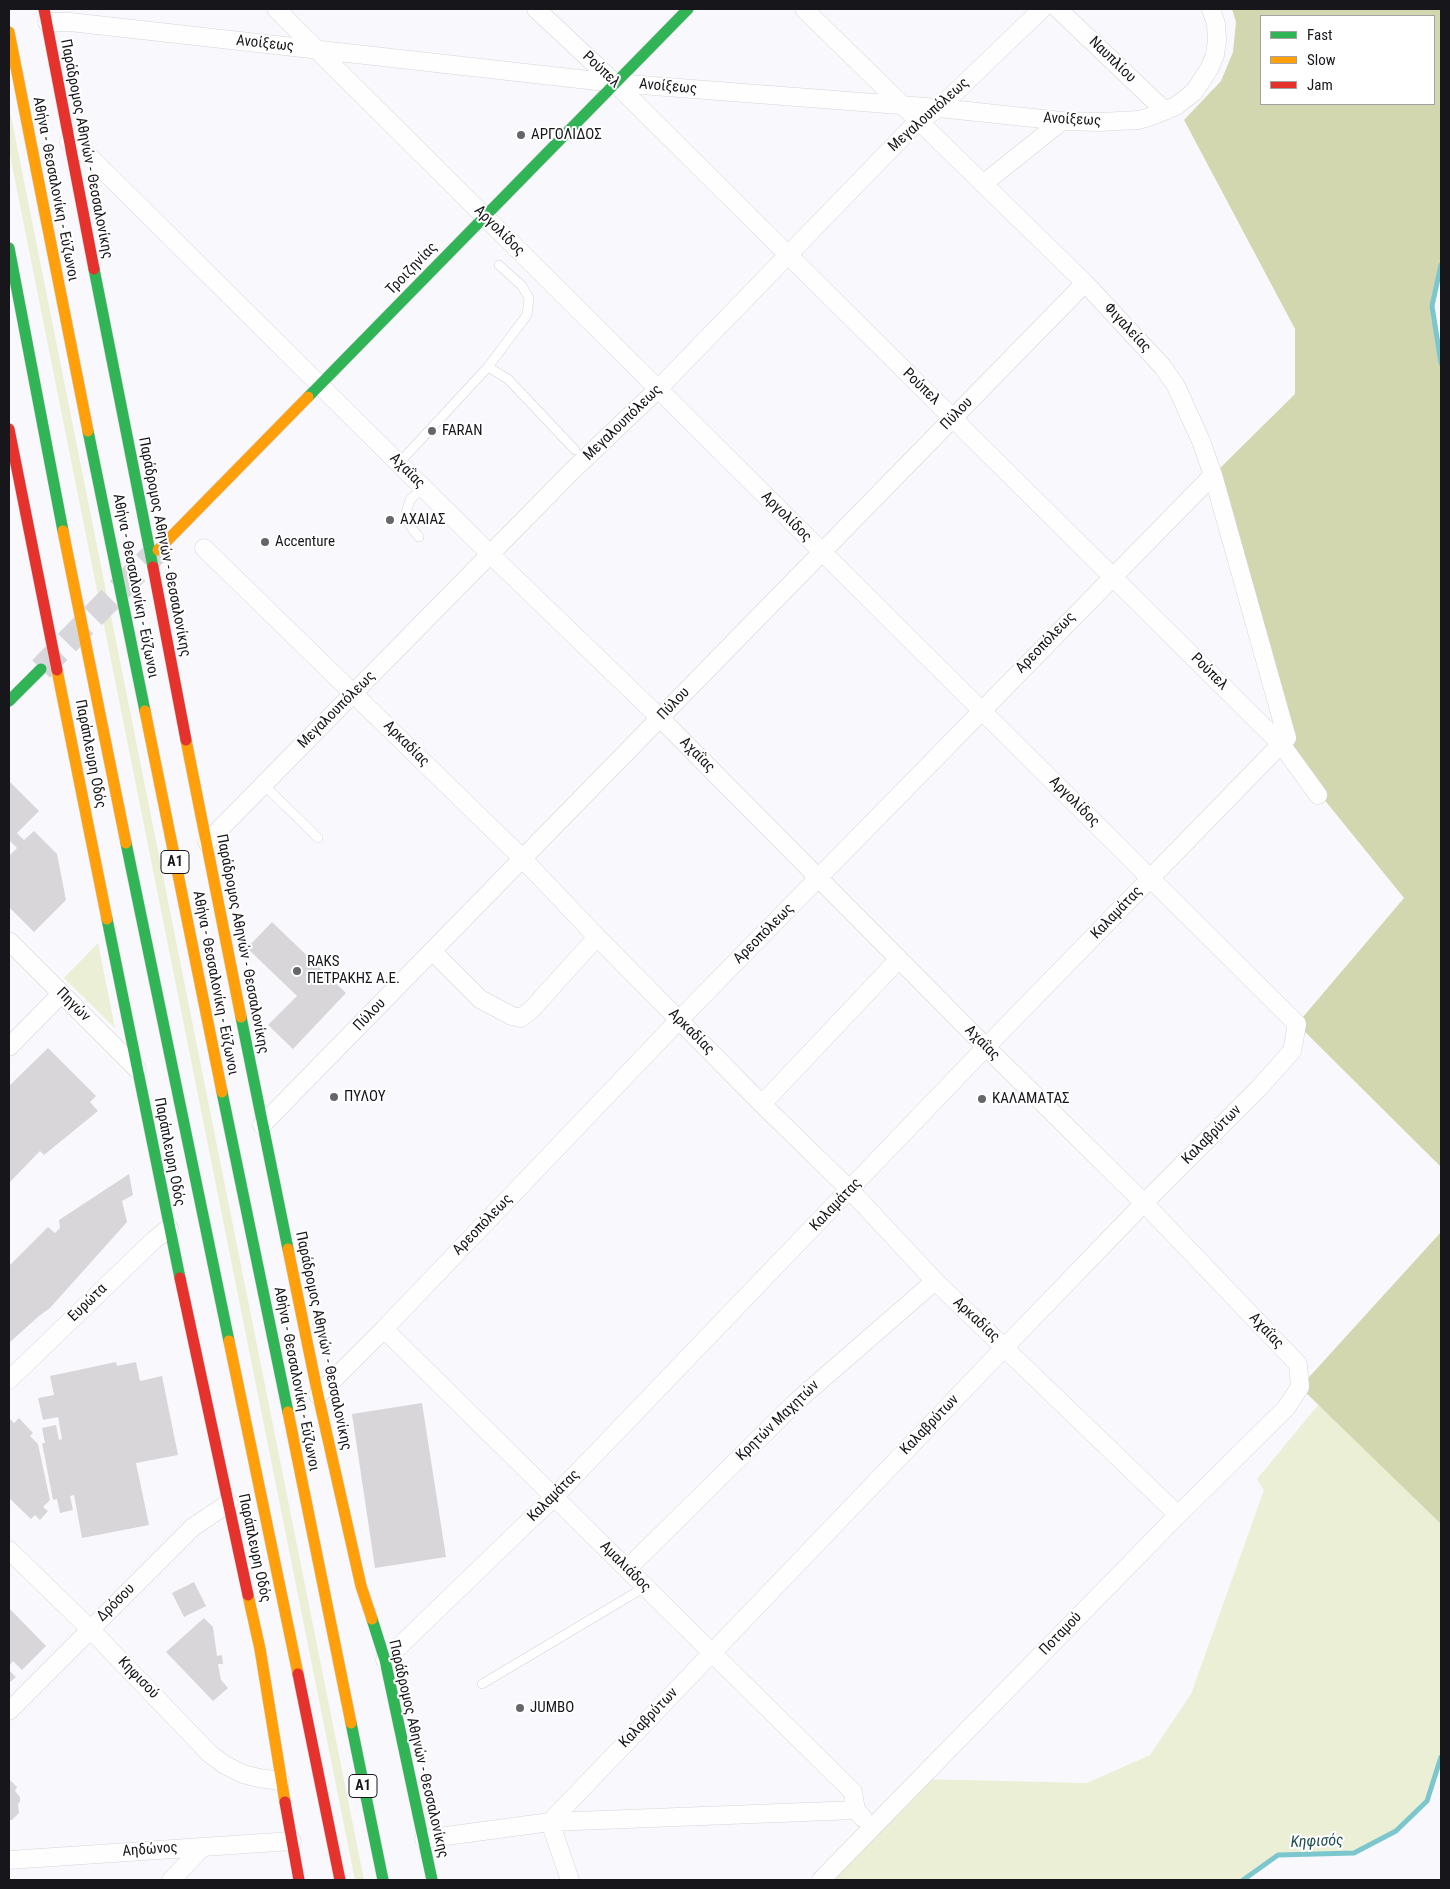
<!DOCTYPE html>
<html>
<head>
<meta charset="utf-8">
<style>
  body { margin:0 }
  #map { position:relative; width:1450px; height:1889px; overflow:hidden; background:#f9f9fd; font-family:"Roboto Condensed",sans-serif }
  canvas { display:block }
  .frame { position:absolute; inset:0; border:10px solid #17171b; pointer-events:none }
  .legend { position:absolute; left:1260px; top:15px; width:175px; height:90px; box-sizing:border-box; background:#fff; border:1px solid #a2a2a4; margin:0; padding:6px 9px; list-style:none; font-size:15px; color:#17171b }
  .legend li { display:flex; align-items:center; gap:10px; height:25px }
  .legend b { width:25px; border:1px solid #a2a2a4 }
</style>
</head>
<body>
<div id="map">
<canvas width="1450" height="1889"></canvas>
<div class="frame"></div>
<ul class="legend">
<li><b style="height:6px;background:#30b455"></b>Fast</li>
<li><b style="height:6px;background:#ff9f0a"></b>Slow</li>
<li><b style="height:6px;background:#e5322d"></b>Jam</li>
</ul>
</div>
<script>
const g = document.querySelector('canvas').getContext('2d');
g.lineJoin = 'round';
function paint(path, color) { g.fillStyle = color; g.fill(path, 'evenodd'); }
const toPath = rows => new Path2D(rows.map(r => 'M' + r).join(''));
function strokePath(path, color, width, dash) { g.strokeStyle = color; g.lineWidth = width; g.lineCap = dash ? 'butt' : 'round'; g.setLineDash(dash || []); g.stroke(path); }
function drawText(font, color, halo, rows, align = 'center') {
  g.font = font + ' "Roboto Condensed",sans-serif'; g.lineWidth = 4; g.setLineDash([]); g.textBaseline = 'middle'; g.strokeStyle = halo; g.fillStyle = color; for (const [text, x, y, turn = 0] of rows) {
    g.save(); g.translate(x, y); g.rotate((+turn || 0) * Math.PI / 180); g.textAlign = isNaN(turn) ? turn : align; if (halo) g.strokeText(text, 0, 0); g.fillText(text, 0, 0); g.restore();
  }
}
const green = toPath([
  [9,106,364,1880,355,1880,9,150],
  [98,943,115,1028,64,978],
  [1319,1404,1441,1523,1441,1757,1427,1801,1396,1831,1354,1853,1278,1855,1243,1880,822,1880,919,1779,1087,1783,1150,1755,1191,1694,1264,1490,1257,1479]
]);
const forest = toPath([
  [1232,9,1441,9,1441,265,1432,306,1441,363,1441,1167,1297,1024,1404,898,1280,745,1218,470,1295,394,1295,329,1184,120,1221,81,1233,52,1236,22],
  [1261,16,1434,16,1434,104,1261,104],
  [1441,1232,1441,1524,1300,1387]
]);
const stream = toPath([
  [1441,265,1432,306,1441,363],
  [1243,1880,1278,1855,1354,1853,1396,1831,1427,1801,1441,1757]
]);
const building = toPath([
  [9,781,39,811,17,833,24,840,34,831,57,854,66,900,34,932,9,907,9,856,17,848,9,840],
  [272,922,346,993,293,1049,268,1025,297,996,247,948],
  [48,1048,96,1096,90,1102,98,1111,44,1155,40,1151,9,1183,9,1086],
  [129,1174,133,1195,122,1201,127,1222,50,1308,39,1316,9,1343,9,1266,48,1227,55,1233,60,1228,59,1220],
  [116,1362,117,1366,136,1362,140,1381,162,1376,178,1455,136,1463,149,1525,82,1538,74,1495,70,1496,73,1510,60,1513,57,1499,53,1500,42,1443,45,1443,42,1428,56,1425,59,1440,62,1439,58,1417,43,1420,38,1398,54,1395,50,1376],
  [422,1403,446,1557,375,1568,352,1414],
  [19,1418,33,1433,30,1436,38,1444,50,1500,43,1507,48,1511,40,1520,35,1515,31,1519,9,1498,9,1421,10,1419,14,1423],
  [194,1582,206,1606,184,1617,172,1593],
  [9,1608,46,1646,22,1670,13,1661,9,1666],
  [204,1618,213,1627,217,1656,222,1655,223,1664,218,1664,221,1680,228,1688,213,1701,166,1652],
  [9,1670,16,1677,9,1683],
  [9,1779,17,1787,15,1791,20,1797,20,1802,18,1804,19,1813,12,1820,9,1820]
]);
const secondaryTunnel = toPath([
  [41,669,158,550]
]);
const lane = toPath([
  [488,367,527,315,529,298,522,286,499,265],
  [399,463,488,367,508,379,575,450],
  [419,537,413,530,407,520,406,513,410,500,423,487],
  [263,784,318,838],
  [482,1684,645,1587]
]);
const street = toPath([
  [276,9,1297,1024,1292,1051,1258,1089,1144,1203,1005,1347,550,1822,570,1880],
  [536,9,615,83,1281,744,1318,795],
  [1058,9,1165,111],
  [47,22,70,22,615,83,939,108,1062,121,1099,122,1139,120,1152,116,1176,106,1194,92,1209,69,1215,55,1217,40,1216,24,1211,9],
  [69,141,89,156,490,554,660,718,986,1047,1144,1203,1298,1364,1300,1387,1286,1408,1170,1523,821,1880],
  [983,184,1062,121],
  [204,548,523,859,597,937,762,1104,850,1190,935,1281,1178,1515],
  [207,842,572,471,658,389,918,121,939,108,1042,9],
  [9,941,137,1069],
  [432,951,480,999,512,1016,521,1018,532,1009,597,937],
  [9,1047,61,994],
  [762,1104,899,959],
  [262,1125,1085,283],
  [384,1329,853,1792,856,1810],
  [9,1380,154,1240,169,1228],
  [318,1395,384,1329,679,1020,1213,475],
  [9,1550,90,1629,210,1754,225,1765,243,1774,259,1778,280,1781],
  [627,1569,797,1401,935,1281],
  [385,1660,554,1497,986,1047,1287,738,1213,475,1201,441,1176,386,1163,367,1085,283,804,9],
  [9,1711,193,1527,229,1503],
  [424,1839,550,1822,856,1810,863,1818],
  [9,1860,292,1841],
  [171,1880,203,1847]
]);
const fast = toPath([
  [9,248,63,531],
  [94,269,153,567],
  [308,397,688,9],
  [88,431,145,711],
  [9,701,41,669],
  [126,843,229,1341],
  [107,919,180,1278],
  [241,1017,288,1249],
  [222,1092,288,1412],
  [372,1619,385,1660,432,1880],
  [351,1723,383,1880]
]);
const slow = toPath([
  [9,32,88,431],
  [63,531,126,843],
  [158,550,308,397],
  [57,670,107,919],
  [145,711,222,1092],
  [186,740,241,1017],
  [288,1249,318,1395,361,1586,372,1619],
  [229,1341,298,1674],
  [288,1412,351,1723],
  [248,1595,260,1649,285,1802]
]);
const jam = toPath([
  [44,9,94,269],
  [9,429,57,670],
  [153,567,186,740],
  [180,1278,248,1595],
  [298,1674,340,1880],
  [285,1802,299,1880]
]);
const markers = [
  [521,135,5,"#66666a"],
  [432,431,5,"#66666a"],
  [390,520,5,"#66666a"],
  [265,542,5,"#66666a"],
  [297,971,5,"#66666a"],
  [334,1097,5,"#66666a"],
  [982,1099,5,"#66666a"],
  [520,1708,5,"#66666a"]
];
const shields = [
  [175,862,28],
  [363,1786,28]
];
const shieldNames = [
  ["Α1",175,862],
  ["Α1",363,1786]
];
const streetNames = [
  ["Ανοίξεως",265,44,6],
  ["Ναυπλίου",1112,60,44],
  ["Ρούπελ",601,70,43],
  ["Ανοίξεως",668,87,5],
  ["Μεγαλουπόλεως",929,115,-42],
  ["Ανοίξεως",1072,120,3],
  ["Παράδρομος Αθηνών - Θεσσαλονίκης",86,149,79],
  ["Αθήνα - Θεσσαλονίκη - Εύζωνοι",55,189,79],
  ["Αργολίδος",499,231,45],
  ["Τροιζηνίας",412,269,-46],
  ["Φιγαλείας",1127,328,47],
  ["Ρούπελ",921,387,44],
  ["Πύλου",957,414,-46],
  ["Μεγαλουπόλεως",623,423,-44],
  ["Αχαΐας",407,471,45],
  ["Αργολίδος",786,517,45],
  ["Παράδρομος Αθηνών - Θεσσαλονίκης",164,547,79],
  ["Αθήνα - Θεσσαλονίκη - Εύζωνοι",135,586,79],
  ["Αρεοπόλεως",1046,643,-46],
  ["Ρούπελ",1209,672,45],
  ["Πύλου",674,704,-46],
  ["Μεγαλουπόλεως",337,710,-45],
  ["Αρκαδίας",406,744,45],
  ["Παράπλευρη Οδός",90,754,79],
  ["Αχαΐας",697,755,45],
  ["Αργολίδος",1074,802,45],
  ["Καλαμάτας",1117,913,-46],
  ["Αρεοπόλεως",764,934,-45],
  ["Παράδρομος Αθηνών - Θεσσαλονίκης",242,944,79],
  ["Αθήνα - Θεσσαλονίκη - Εύζωνοι",215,983,79],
  ["Πηγών",73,1005,45],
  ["Πύλου",370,1015,-46],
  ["Αρκαδίας",691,1032,45],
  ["Αχαΐας",982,1043,45],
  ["Καλαβρύτων",1212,1135,-45],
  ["Παράπλευρη Οδός",169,1152,79],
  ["Καλαμάτας",836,1205,-46],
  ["Αρεοπόλεως",483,1225,-46],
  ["Ευρώτα",88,1303,-44],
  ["Αρκαδίας",976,1320,43],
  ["Αχαΐας",1266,1331,47],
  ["Παράδρομος Αθηνών - Θεσσαλονίκης",323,1341,78],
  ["Αθήνα - Θεσσαλονίκη - Εύζωνοι",296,1379,79],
  ["Κρητών Μαχητών",778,1421,-44],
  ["Καλαβρύτων",930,1425,-46],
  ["Καλαμάτας",554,1496,-45],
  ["Παράπλευρη Οδός",254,1548,78],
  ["Αμαλιάδος",625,1567,45],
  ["Δρόσου",116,1603,-45],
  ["Ποταμού",1061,1634,-46],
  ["Κηφισού",138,1678,46],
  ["Καλαβρύτων",649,1718,-46],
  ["Παράδρομος Αθηνών - Θεσσαλονίκης",418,1749,77],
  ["Αηδώνος",150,1850,-4]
];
const poiNames = [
  ["ΑΡΓΟΛΙΔΟΣ",531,135],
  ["FARAN",442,431],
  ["AXAΙΑΣ",400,520],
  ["Accenture",275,542],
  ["RAKS",307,962],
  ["ΠΕΤΡΑΚΗΣ Α.Ε.",307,979],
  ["ΠΥΛΟΥ",344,1097],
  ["ΚΑΛΑΜΑΤΑΣ",992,1099],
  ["JUMBO",530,1708]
];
const waterNames = [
  ["Κηφισός",1317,1842,-2]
];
paint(green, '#ebefd5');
paint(forest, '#d3d7b0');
strokePath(stream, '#7cc7cd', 5);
paint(building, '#d8d6d9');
strokePath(secondaryTunnel, '#d7d7db', 25, [25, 12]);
strokePath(lane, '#d5d5d9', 10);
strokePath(street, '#d5d5d9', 19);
strokePath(fast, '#d5d5d9', 12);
strokePath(slow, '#d5d5d9', 12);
strokePath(jam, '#d5d5d9', 12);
strokePath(lane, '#fefeff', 9);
strokePath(street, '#fefeff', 18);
strokePath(fast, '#30b455', 11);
strokePath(slow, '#ff9f0a', 11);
strokePath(jam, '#e5322d', 11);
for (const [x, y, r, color] of markers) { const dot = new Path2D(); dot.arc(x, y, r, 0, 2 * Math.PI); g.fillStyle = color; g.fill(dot); strokePath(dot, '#fff', 2); }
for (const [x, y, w] of shields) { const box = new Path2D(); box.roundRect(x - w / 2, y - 11.5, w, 23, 4); g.fillStyle = '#fff'; g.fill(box); strokePath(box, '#17171b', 1); }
drawText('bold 14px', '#17171b', null, shieldNames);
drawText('15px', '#17171b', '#fff', streetNames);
drawText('15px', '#17171b', '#fff', poiNames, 'left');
drawText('italic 16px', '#1e4d50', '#fff', waterNames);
</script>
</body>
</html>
